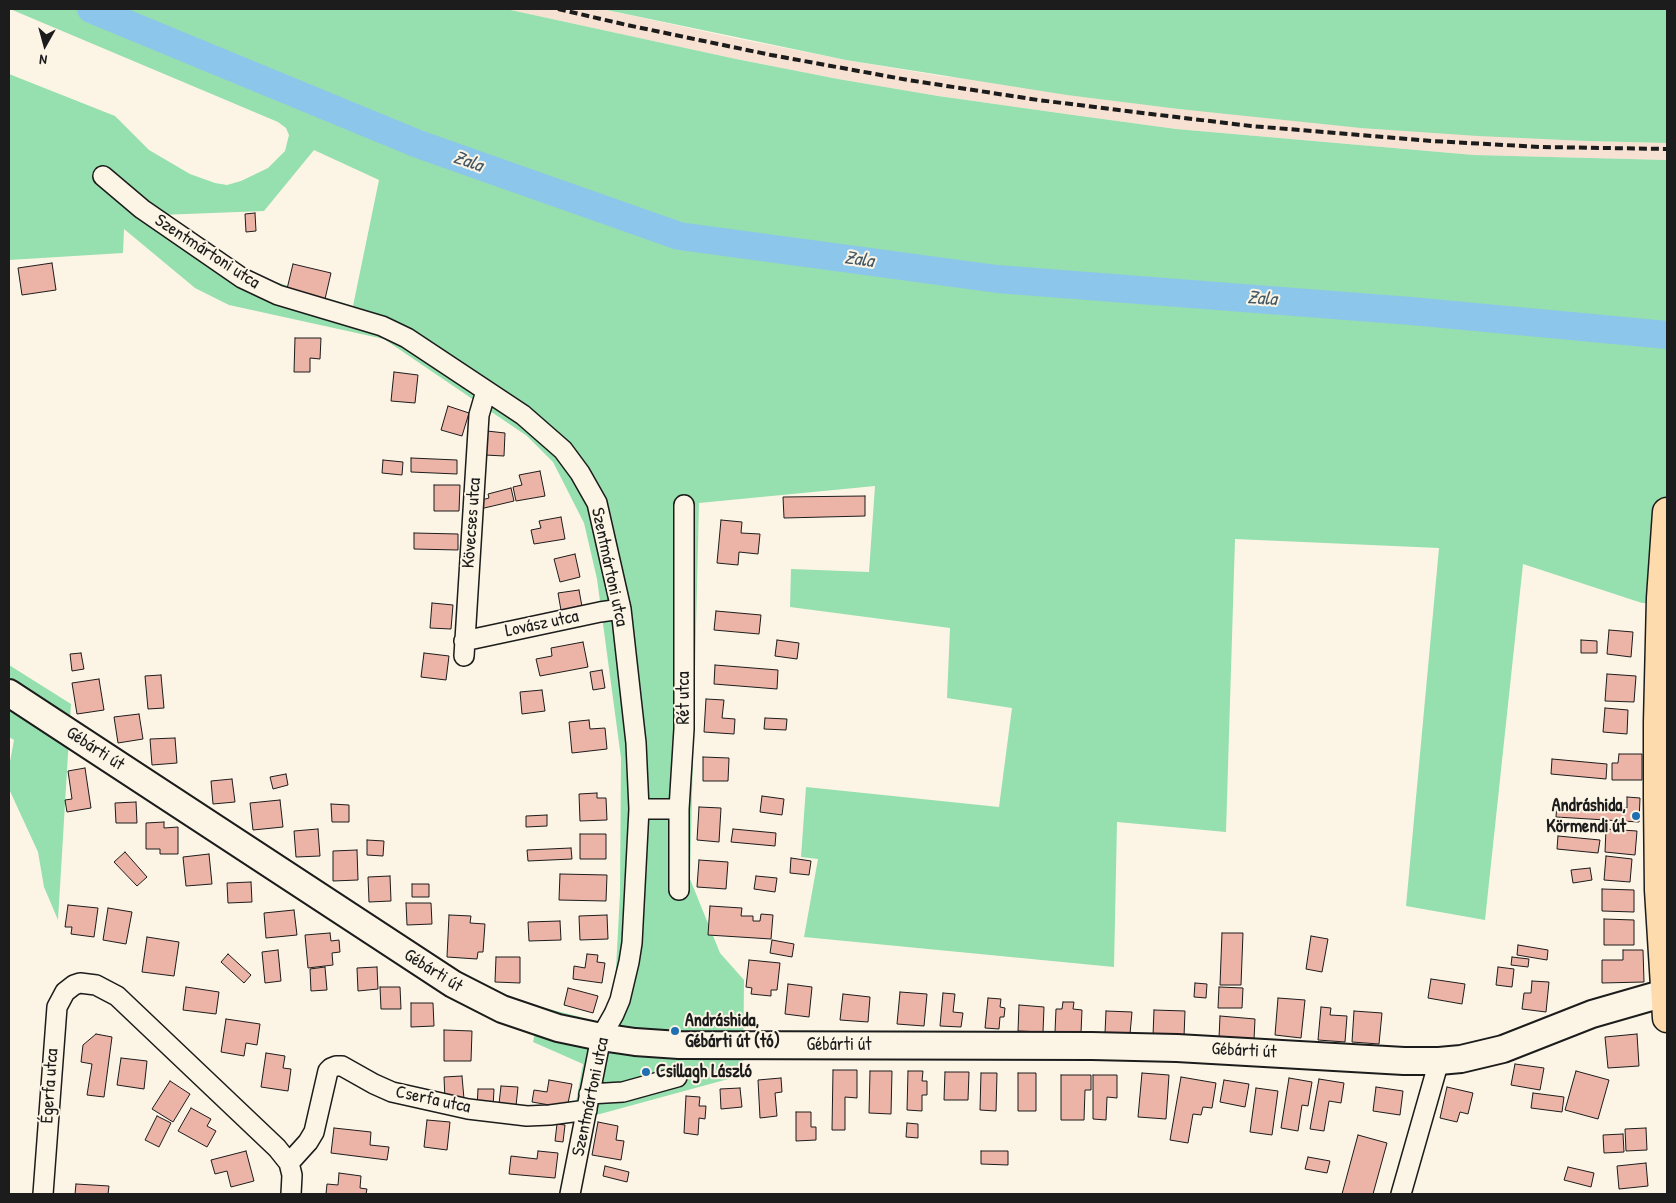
<!DOCTYPE html>
<html>
<head>
<meta charset="utf-8">
<style>
  body { margin:0 }
  #map { position:relative; width:1676px; height:1203px; overflow:hidden; background:#fcf5e5; font-family:"Patrick Hand",sans-serif }
  canvas { display:block }
  .frame { position:absolute; inset:0; border:10px solid #1c1c1c; pointer-events:none }
  .north { position:absolute; left:20px; top:20px; width:50px; height:50px; -webkit-text-stroke:4px #fcf5e5; paint-order:stroke; rotate:187deg; font-size:14px; font-weight:700; line-height:20px; text-align:center; color:#1c1c1c }
  .north::after { content:''; display:block; margin:auto; width:18px; height:22px; background:#1c1c1c; clip-path:polygon(50% 0,100% 100%,50% 72%,0 100%) }
</style>
</head>
<body>
<div id="map">
<canvas width="1676" height="1203"></canvas>
<div class="frame"></div>
<div class="north">N</div>
</div>
<script>
const g = document.querySelector('canvas').getContext('2d');
g.lineJoin = 'round';
function paint(path, color) { g.fillStyle = color; g.fill(path, 'evenodd'); }
const toPath = rows => new Path2D(rows.map(r => 'M' + r).join(''));
function strokePath(path, color, width, dash) { g.strokeStyle = color; g.lineWidth = width; g.lineCap = dash ? 'butt' : 'round'; g.setLineDash(dash || []); g.stroke(path); }
function drawText(font, color, halo, rows, align = 'center') {
  g.font = font + ' "Patrick Hand",sans-serif'; g.lineWidth = 4; g.setLineDash([]); g.textBaseline = 'middle'; g.strokeStyle = halo; g.fillStyle = color; for (const [text, x, y, turn = 0] of rows) {
    g.save(); g.translate(x, y); g.rotate((+turn || 0) * Math.PI / 180); g.textAlign = isNaN(turn) ? turn : align; if (halo) g.strokeText(text, 0, 0); g.fillText(text, 0, 0); g.restore();
  }
}
const built = toPath([
  [506,9,602,9,739,39,846,60,941,76,1587,141,1667,143,1667,160,1474,155,1176,129,1066,114,938,96,838,79,736,59]
]);
const green = toPath([
  [10,9,506,9,736,59,838,79,938,96,1066,114,1176,129,1474,155,1667,160,1667,604,1642,603,1523,564,1485,920,1406,906,1439,548,1235,539,1226,832,1117,822,1114,967,804,937,818,859,801,857,806,787,999,807,1012,708,947,698,950,628,790,607,791,569,869,572,875,486,699,503,690,879,720,953,744,980,743,1075,600,1114,573,1118,583,1064,533,1042,541,1007,600,1022,610,1006,616,969,620,893,621,758,597,579,584,523,553,462,527,436,384,339,229,305,195,288,124,229,123,253,9,260,9,74,115,116,149,150,190,174,215,183,227,185,241,181,268,168,285,151,289,135,286,128,278,122],
  [314,150,379,180,353,306,243,272,160,215,264,211],
  [602,9,1667,9,1667,143,1587,141,1478,136,1361,128,1179,109,1067,95,846,60],
  [9,665,71,704,58,920,44,887,38,852,9,789,9,767,14,740,9,737]
]);
const river = toPath([
  [91,9,418,144,679,236,997,279,1411,311,1667,335]
]);
const building = toPath([
  [255,213,256,231,246,232,245,214,255,213],
  [52,263,56,290,22,295,18,268,52,263],
  [293,264,331,273,325,299,287,289,293,264],
  [295,338,321,338,320,359,310,358,310,372,294,372,295,338],
  [394,372,418,375,415,403,391,401,394,372],
  [448,406,469,413,462,436,441,430,448,406],
  [487,431,505,433,504,456,485,455,487,431],
  [411,458,457,460,457,474,411,472,411,458],
  [383,460,403,462,402,475,382,473,383,460],
  [540,471,545,496,516,501,513,487,522,485,519,475,540,471],
  [434,485,460,485,459,511,434,511,434,485],
  [511,488,514,501,480,509,478,501,489,498,488,494,511,488],
  [865,496,865,516,784,518,783,497,865,496],
  [561,517,565,539,534,544,531,530,541,528,539,521,561,517],
  [721,520,742,522,741,533,760,534,758,554,739,552,738,565,717,563,721,520],
  [414,533,458,534,458,550,414,549,414,533],
  [575,554,580,577,560,582,554,559,575,554],
  [579,590,583,612,562,616,558,593,579,590],
  [432,603,453,605,451,629,430,628,432,603],
  [716,611,761,615,759,634,714,630,716,611],
  [1609,630,1633,632,1631,657,1607,654,1609,630],
  [777,640,799,643,797,659,775,656,777,640],
  [1581,640,1597,641,1597,653,1581,653,1581,640],
  [583,642,588,667,540,676,536,659,552,656,551,648,583,642],
  [81,653,84,669,72,671,70,654,81,653],
  [424,653,449,656,446,680,421,677,424,653],
  [715,665,778,670,777,689,714,684,715,665],
  [602,670,605,688,593,690,590,672,602,670],
  [1607,674,1636,676,1634,702,1605,701,1607,674],
  [161,675,164,708,148,709,145,676,161,675],
  [99,679,104,710,77,714,72,683,99,679],
  [542,690,545,711,522,714,520,692,542,690],
  [706,699,724,700,722,718,735,719,734,734,704,732,706,699],
  [1605,708,1628,710,1627,734,1603,732,1605,708],
  [139,714,143,739,118,743,114,717,139,714],
  [765,718,787,719,786,730,764,729,765,718],
  [589,720,590,729,605,728,607,749,572,753,569,722,589,720],
  [175,738,177,763,152,765,150,739,175,738],
  [1619,754,1642,754,1642,780,1612,780,1612,763,1618,763,1619,754],
  [703,757,729,758,728,781,703,781,703,757],
  [1552,759,1607,764,1606,779,1551,774,1552,759],
  [85,768,91,808,67,812,65,800,72,799,68,771,85,768],
  [286,774,288,785,273,789,270,777,286,774],
  [232,779,235,802,213,804,211,781,232,779],
  [597,793,597,798,606,798,607,820,580,821,579,794,597,793],
  [762,796,784,799,782,815,760,812,762,796],
  [1627,797,1640,798,1639,822,1556,817,1557,803,1627,808,1627,797],
  [280,800,283,827,253,830,250,803,280,800],
  [136,802,137,823,116,823,115,803,136,802],
  [331,804,349,805,349,822,332,822,331,804],
  [699,807,721,808,719,842,697,840,699,807],
  [547,815,547,826,526,827,526,816,547,815],
  [164,822,164,828,178,827,178,854,160,854,160,849,146,849,146,823,164,822],
  [318,829,320,856,296,857,294,831,318,829],
  [733,829,776,833,775,846,731,842,733,829],
  [1606,829,1637,831,1635,855,1605,852,1606,829],
  [580,834,606,834,606,859,580,859,580,834],
  [1558,836,1600,840,1598,853,1557,849,1558,836],
  [367,840,384,841,383,856,367,855,367,840],
  [571,848,572,859,528,861,527,850,571,848],
  [357,850,358,880,333,881,333,851,357,850],
  [125,852,147,877,137,886,114,862,125,852],
  [209,854,212,884,186,886,183,857,209,854],
  [1606,856,1632,859,1630,882,1604,880,1606,856],
  [791,858,811,861,809,875,790,873,791,858],
  [699,860,728,862,726,889,697,887,699,860],
  [1590,868,1592,880,1573,883,1571,870,1590,868],
  [560,874,607,875,606,901,559,900,560,874],
  [390,876,391,901,369,902,368,877,390,876],
  [756,876,777,878,775,892,754,889,756,876],
  [251,882,252,902,228,903,227,883,251,882],
  [412,884,429,884,429,897,412,897,412,884],
  [1602,889,1634,890,1634,912,1602,911,1602,889],
  [406,903,431,903,432,924,407,925,406,903],
  [68,905,98,908,94,937,71,934,72,927,65,927,68,905],
  [710,906,742,908,741,916,753,916,753,921,760,921,761,914,773,915,771,939,708,935,710,906],
  [108,908,132,912,126,944,103,940,108,908],
  [294,910,297,935,266,938,264,913,294,910],
  [449,915,471,916,470,923,485,924,483,952,478,952,477,959,447,957,449,915],
  [607,915,608,939,580,940,579,916,607,915],
  [1604,919,1634,920,1634,945,1604,945,1604,919],
  [560,921,561,940,529,941,528,922,560,921],
  [330,933,331,941,339,940,340,952,332,953,333,965,308,968,305,935,330,933],
  [1222,933,1243,933,1241,985,1220,985,1222,933],
  [1311,936,1328,939,1322,972,1306,969,1311,936],
  [147,937,179,942,174,976,142,972,147,937],
  [772,940,794,944,792,957,770,953,772,940],
  [1518,945,1548,950,1547,960,1517,955,1518,945],
  [278,950,281,981,265,983,262,952,278,950],
  [1623,950,1643,950,1644,982,1602,983,1602,960,1623,960,1623,950],
  [228,954,251,975,244,983,221,962,228,954],
  [587,954,598,955,597,962,605,963,602,983,573,979,574,966,585,968,587,954],
  [496,957,520,957,520,983,495,982,496,957],
  [1512,957,1529,959,1528,967,1511,965,1512,957],
  [749,960,780,963,777,990,771,990,771,996,751,994,752,988,746,987,749,960],
  [325,967,327,990,311,991,310,969,325,967],
  [377,967,378,989,358,991,357,968,377,967],
  [1498,967,1514,969,1512,987,1496,985,1498,967],
  [1431,979,1465,984,1462,1004,1428,998,1431,979],
  [1532,981,1549,982,1546,1012,1522,1009,1524,993,1531,993,1532,981],
  [1195,983,1207,984,1206,998,1194,997,1195,983],
  [788,984,812,987,809,1017,785,1014,788,984],
  [186,987,219,992,216,1014,183,1010,186,987],
  [380,987,400,987,401,1009,381,1009,380,987],
  [1219,987,1243,988,1242,1008,1218,1008,1219,987],
  [568,988,598,996,593,1013,564,1005,568,988],
  [900,992,927,994,924,1026,897,1024,900,992],
  [943,993,955,994,953,1012,963,1013,961,1027,940,1026,943,993],
  [843,994,870,997,868,1022,840,1020,843,994],
  [988,998,1001,999,1000,1007,1005,1008,1004,1017,1000,1017,999,1029,985,1028,988,998],
  [1278,998,1305,1000,1301,1038,1275,1035,1278,998],
  [1063,1002,1074,1002,1073,1009,1082,1010,1081,1033,1055,1032,1056,1009,1062,1009,1063,1002],
  [411,1003,433,1003,434,1026,411,1027,411,1003],
  [1019,1005,1044,1007,1043,1032,1018,1031,1019,1005],
  [1321,1007,1331,1008,1330,1015,1347,1016,1345,1042,1318,1040,1321,1007],
  [1154,1010,1185,1011,1184,1037,1153,1036,1154,1010],
  [1106,1011,1132,1012,1130,1034,1105,1033,1106,1011],
  [1354,1011,1382,1013,1379,1044,1352,1042,1354,1011],
  [1220,1016,1255,1019,1254,1040,1219,1038,1220,1016],
  [226,1019,260,1024,257,1045,246,1043,244,1056,221,1052,226,1019],
  [444,1030,472,1031,471,1061,444,1061,444,1030],
  [96,1034,112,1037,104,1097,87,1095,92,1064,81,1062,83,1045,96,1034],
  [1637,1034,1639,1066,1608,1068,1605,1037,1637,1034],
  [266,1053,285,1056,283,1068,291,1069,288,1091,261,1087,266,1053],
  [121,1058,147,1061,144,1089,117,1085,121,1058],
  [1515,1064,1544,1068,1540,1090,1511,1085,1515,1064],
  [833,1070,857,1070,857,1098,845,1097,845,1130,832,1130,833,1070],
  [870,1071,892,1071,891,1114,869,1113,870,1071],
  [908,1071,923,1071,922,1081,927,1081,927,1095,922,1095,922,1111,907,1110,908,1071],
  [1576,1071,1609,1080,1598,1119,1565,1110,1576,1071],
  [945,1072,969,1072,968,1100,944,1100,945,1072],
  [981,1073,997,1073,996,1111,980,1110,981,1073],
  [1018,1073,1036,1073,1036,1111,1018,1111,1018,1073],
  [1142,1073,1169,1075,1166,1119,1138,1117,1142,1073],
  [1061,1075,1091,1075,1091,1090,1085,1090,1084,1120,1061,1120,1061,1075],
  [1093,1075,1117,1075,1117,1098,1107,1097,1106,1120,1093,1119,1093,1075],
  [462,1076,464,1099,445,1100,444,1077,462,1076],
  [1181,1077,1216,1083,1212,1108,1203,1107,1201,1115,1193,1114,1188,1143,1170,1140,1181,1077],
  [781,1078,782,1092,775,1093,777,1116,760,1118,758,1080,781,1078],
  [1289,1078,1312,1082,1308,1106,1302,1105,1298,1131,1281,1128,1289,1078],
  [1319,1079,1344,1083,1341,1103,1329,1101,1324,1131,1310,1129,1319,1079],
  [549,1080,572,1084,567,1108,532,1102,534,1090,547,1092,549,1080],
  [1224,1080,1249,1084,1245,1107,1220,1102,1224,1080],
  [170,1081,190,1094,173,1122,152,1109,170,1081],
  [501,1086,518,1087,516,1106,499,1104,501,1086],
  [1376,1087,1403,1091,1400,1115,1373,1111,1376,1087],
  [1447,1087,1473,1093,1468,1114,1460,1112,1457,1122,1440,1118,1447,1087],
  [740,1088,742,1107,721,1109,720,1089,740,1088],
  [1256,1088,1278,1091,1272,1135,1250,1132,1256,1088],
  [478,1089,494,1089,493,1107,477,1107,478,1089],
  [1533,1093,1564,1097,1562,1112,1531,1108,1533,1093],
  [686,1096,700,1097,699,1106,706,1106,705,1119,699,1118,698,1135,684,1133,686,1096],
  [191,1108,211,1119,207,1126,216,1131,207,1147,178,1131,191,1108],
  [796,1112,811,1112,811,1127,816,1127,816,1140,796,1141,796,1112],
  [157,1116,171,1123,159,1147,145,1140,157,1116],
  [427,1120,450,1122,447,1150,424,1147,427,1120],
  [598,1122,618,1126,616,1140,624,1141,621,1160,592,1155,598,1122],
  [907,1123,918,1124,918,1138,906,1137,907,1123],
  [557,1124,565,1125,563,1142,555,1141,557,1124],
  [334,1128,371,1132,370,1145,389,1147,387,1160,331,1153,334,1128],
  [1646,1128,1647,1150,1626,1151,1625,1129,1646,1128],
  [1623,1134,1624,1152,1604,1153,1603,1135,1623,1134],
  [1358,1135,1387,1143,1373,1194,1342,1194,1358,1135],
  [246,1151,254,1181,231,1187,227,1171,215,1174,211,1160,246,1151],
  [538,1151,558,1153,555,1178,509,1174,511,1156,537,1159,538,1151],
  [981,1151,1008,1151,1008,1165,981,1164,981,1151],
  [1308,1157,1330,1161,1327,1173,1305,1169,1308,1157],
  [1646,1163,1648,1186,1619,1189,1617,1166,1646,1163],
  [605,1166,629,1172,627,1182,603,1176,605,1166],
  [1568,1167,1594,1173,1591,1187,1564,1180,1568,1167],
  [339,1173,361,1176,360,1188,367,1189,366,1194,326,1194,327,1184,338,1185,339,1173],
  [76,1184,109,1186,108,1194,75,1194,76,1184]
]);
const street = toPath([
  [103,176,142,209,242,278,278,295,382,326,407,338,523,415,563,450,580,473,597,503,621,609,636,743,639,809,632,943,629,962,620,1000,614,1014,601,1037,570,1194],
  [464,641,600,612,621,609],
  [464,656,479,415,486,391],
  [639,809,679,809],
  [679,890,679,809,684,729,684,505],
  [589,1094,623,1092,677,1077],
  [289,1163,308,1142,314,1132,328,1071,331,1068,336,1066,342,1066,374,1084,392,1092,468,1109,527,1116,550,1115,587,1110],
  [43,1194,57,1007,65,992,74,985,80,983,96,985,117,996,277,1148,289,1163,292,1175,291,1194],
  [1401,1194,1439,1061]
]);
const secondary = toPath([
  [9,693,453,984,502,1009,558,1028,601,1037,635,1042,679,1045,1092,1046,1177,1048,1404,1061,1439,1061,1461,1059,1503,1049,1592,1014,1665,993]
]);
const primary = toPath([
  [1667,512,1661,598,1658,722,1658,798,1659,890,1667,1018]
]);
const rail = toPath([
  [558,9,627,25,771,55,908,80,1038,100,1151,114,1251,126,1432,141,1541,147,1667,149]
]);
const markers = [
  [1636,816,5,"#1f6fb2"],
  [675,1031,5,"#1f6fb2"],
  [646,1072,5,"#1f6fb2"]
];
const streetNames = [
  ["Szentmártoni utca",207,252,33],
  ["Kövecses utca",472,523,-86],
  ["Szentmártoni utca",609,567,78],
  ["Lovász utca",542,624,-12],
  ["Rét utca",684,698,-90],
  ["Gébárti út",95,749,33],
  ["Gébárti út",433,971,32],
  ["Gébárti út",839,1045],
  ["Gébárti út",1244,1051,3],
  ["Égerfa utca",50,1086,-86],
  ["Szentmártoni utca",591,1097,-78],
  ["Cserfa utca",433,1100,12]
];
const poiNames = [
  ["Andráshida,",1626,806,"right"],
  ["Körmendi út",1626,827,"right"],
  ["Andráshida,",685,1021],
  ["Gébárti út (tó)",685,1042],
  ["Csillagh László",656,1072]
];
const waterNames = [
  ["Zala",468,162,19],
  ["Zala",859,260,8],
  ["Zala",1262,299,4]
];
paint(built, '#f7e1d2');
paint(green, '#96dfae');
strokePath(river, '#8cc7eb', 28);
paint(building, '#ecb3a7');
strokePath(building, '#1c1c1c', 1);
strokePath(street, '#1c1c1c', 22);
strokePath(secondary, '#1c1c1c', 30);
strokePath(primary, '#1c1c1c', 31);
strokePath(street, '#fcf5e5', 19);
strokePath(secondary, '#fcf5e5', 26);
strokePath(primary, '#fddbac', 28);
strokePath(rail, '#1c1c1c', 4, [8, 4]);
for (const [x, y, r, color] of markers) { const dot = new Path2D(); dot.arc(x, y, r, 0, 2 * Math.PI); g.fillStyle = color; g.fill(dot); strokePath(dot, '#fcf5e5', 2); }
drawText('18px', '#1c1c1c', '#fcf5e5', streetNames);
drawText('bold 18px', '#1c1c1c', '#fcf5e5', poiNames, 'left');
drawText('italic 19px', '#435864', '#fcf5e5', waterNames);
</script>
</body>
</html>
